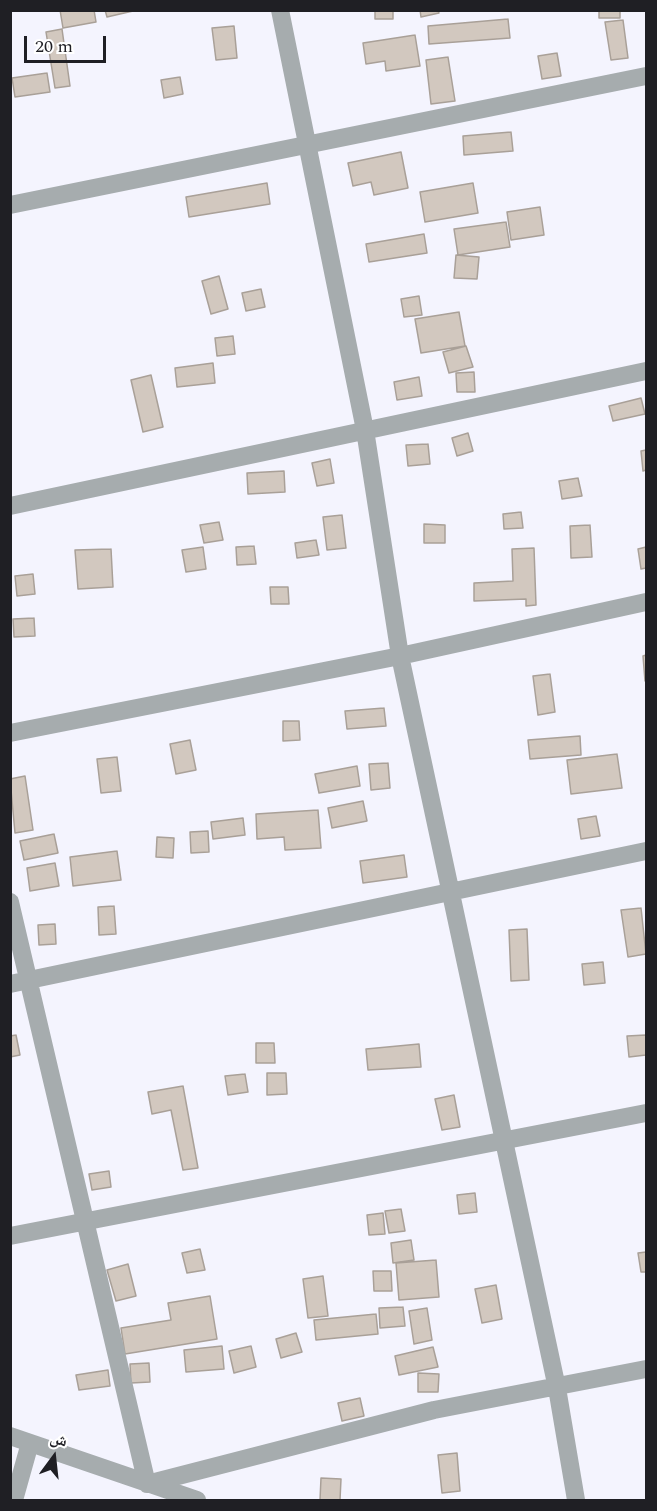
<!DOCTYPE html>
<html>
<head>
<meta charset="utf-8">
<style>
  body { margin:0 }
  #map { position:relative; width:657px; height:1511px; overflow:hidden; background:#f4f4fe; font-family:Spectral,"Noto Naskh Arabic",serif }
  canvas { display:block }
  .frame { position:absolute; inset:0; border:12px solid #1f1f24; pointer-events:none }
  .north { position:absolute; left:24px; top:1427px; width:60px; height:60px; -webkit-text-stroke:4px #fff; paint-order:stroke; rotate:15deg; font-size:16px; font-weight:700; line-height:24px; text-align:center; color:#1f1f24 }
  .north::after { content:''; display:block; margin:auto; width:21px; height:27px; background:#1f1f24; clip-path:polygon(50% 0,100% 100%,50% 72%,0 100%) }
  .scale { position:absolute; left:24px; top:36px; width:82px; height:27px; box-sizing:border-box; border:3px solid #1f1f24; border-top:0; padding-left:8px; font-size:18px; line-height:21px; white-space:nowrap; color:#1f1f24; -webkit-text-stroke:4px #fff; paint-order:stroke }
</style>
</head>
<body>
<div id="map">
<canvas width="657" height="1511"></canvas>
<div class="frame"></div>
<div class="north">ش</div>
<div class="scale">20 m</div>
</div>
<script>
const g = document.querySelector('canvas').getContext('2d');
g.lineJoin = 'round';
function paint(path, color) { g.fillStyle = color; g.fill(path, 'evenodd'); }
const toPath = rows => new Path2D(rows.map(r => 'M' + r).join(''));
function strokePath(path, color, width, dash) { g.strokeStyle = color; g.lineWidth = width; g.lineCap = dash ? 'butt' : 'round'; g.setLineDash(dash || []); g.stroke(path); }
const building = toPath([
  [60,10,94,10,96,22,63,28,60,10],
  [105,10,132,10,133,11,107,17,105,10],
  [375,10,393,10,393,19,375,19,375,10],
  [420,10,438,10,439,13,421,17,420,10],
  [599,10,620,10,620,18,599,18,599,10],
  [508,19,510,38,429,44,428,26,508,19],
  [623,20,628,58,611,60,605,22,623,20],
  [234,26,237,58,216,60,212,28,234,26],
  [62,29,70,86,55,88,46,32,62,29],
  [415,35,420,66,386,71,385,61,366,64,363,43,415,35],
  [557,53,561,76,542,79,538,56,557,53],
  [448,57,455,101,431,104,426,60,448,57],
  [47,73,50,92,15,97,12,78,47,73],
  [180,77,183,94,164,98,161,80,180,77],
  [511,132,513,151,464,155,463,136,511,132],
  [401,152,408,188,374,195,371,182,353,186,348,163,401,152],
  [267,183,270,204,189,217,186,197,267,183],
  [473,183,478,213,425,222,420,192,473,183],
  [540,207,544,235,511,240,507,212,540,207],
  [506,222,510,247,458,255,454,229,506,222],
  [424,234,427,253,369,262,366,244,424,234],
  [456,255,479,257,477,279,454,278,456,255],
  [219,276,228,309,211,314,202,281,219,276],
  [261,289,265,307,246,311,242,293,261,289],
  [419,296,422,315,404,317,401,299,419,296],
  [459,312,465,346,421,353,415,319,459,312],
  [233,336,235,354,217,356,215,338,233,336],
  [466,346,473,367,449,373,443,352,466,346],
  [213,363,215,383,177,387,175,368,213,363],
  [474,372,475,392,457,392,456,373,474,372],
  [151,375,163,427,143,432,131,380,151,375],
  [419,377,422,396,397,400,394,382,419,377],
  [641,398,645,414,613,421,609,406,641,398],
  [468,433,473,451,457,456,452,438,468,433],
  [428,444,430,464,408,466,406,445,428,444],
  [646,450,646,470,643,471,641,451,646,450],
  [330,459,334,483,317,486,312,463,330,459],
  [284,471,285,492,248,494,247,473,284,471],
  [578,478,582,496,562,499,559,481,578,478],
  [521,512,523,528,504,529,503,514,521,512],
  [342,515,346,548,327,550,323,517,342,515],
  [219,522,223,540,204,543,200,525,219,522],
  [424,524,445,525,445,543,424,543,424,524],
  [590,525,592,557,571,558,570,526,590,525],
  [316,540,319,555,297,558,295,543,316,540],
  [254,546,256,564,237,565,236,547,254,546],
  [203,547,206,569,186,572,182,550,203,547],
  [646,547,646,568,641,569,638,549,646,547],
  [534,548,536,605,526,606,526,599,474,601,474,583,513,581,512,549,534,548],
  [111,549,113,587,78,589,75,550,111,549],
  [33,574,35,594,17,596,15,576,33,574],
  [270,587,288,587,289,604,271,604,270,587],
  [34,618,35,636,14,637,13,619,34,618],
  [646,655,646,681,645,681,643,656,646,655],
  [550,674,555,712,538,715,533,676,550,674],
  [384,708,386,726,347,729,345,711,384,708],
  [283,721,299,721,300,740,283,741,283,721],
  [580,736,581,755,530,759,528,740,580,736],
  [190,740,196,770,176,774,170,744,190,740],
  [617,754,622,788,571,794,567,760,617,754],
  [117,757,121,791,101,793,97,759,117,757],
  [388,763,390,788,371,790,369,764,388,763],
  [357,766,360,786,319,793,315,774,357,766],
  [25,776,33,830,15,833,10,779,25,776],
  [363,801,367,821,332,828,328,808,363,801],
  [318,810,321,848,285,850,284,837,257,839,256,814,318,810],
  [596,816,600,836,581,839,578,819,596,816],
  [243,818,245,835,213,839,211,822,243,818],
  [208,831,209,852,191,853,190,832,208,831],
  [54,834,58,853,24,860,20,841,54,834],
  [157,837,174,838,173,858,156,857,157,837],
  [117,851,121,880,73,886,70,857,117,851],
  [404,855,407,877,363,883,360,861,404,855],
  [55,863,59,886,30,891,27,868,55,863],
  [114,906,116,934,99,935,98,907,114,906],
  [641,908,646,954,628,957,621,910,641,908],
  [55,924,56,944,39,945,38,925,55,924],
  [527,929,529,980,511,981,509,930,527,929],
  [603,962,605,983,584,985,582,964,603,962],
  [16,1035,20,1055,10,1057,10,1036,16,1035],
  [646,1035,646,1055,629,1057,627,1036,646,1035],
  [256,1043,274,1043,275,1063,256,1063,256,1043],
  [419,1044,421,1067,368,1070,366,1049,419,1044],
  [267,1073,286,1073,287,1094,267,1095,267,1073],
  [245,1074,248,1092,228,1095,225,1076,245,1074],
  [183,1086,198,1168,183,1170,171,1110,152,1114,148,1092,183,1086],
  [454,1095,460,1127,442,1130,435,1099,454,1095],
  [109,1171,111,1187,92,1190,89,1174,109,1171],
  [475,1193,477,1212,459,1214,457,1195,475,1193],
  [401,1209,405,1231,389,1233,385,1211,401,1209],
  [383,1213,385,1234,369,1235,367,1215,383,1213],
  [411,1240,414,1260,393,1263,391,1243,411,1240],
  [200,1249,205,1270,187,1273,182,1253,200,1249],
  [646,1252,646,1272,641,1272,638,1253,646,1252],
  [436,1260,439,1297,399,1300,396,1263,436,1260],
  [128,1264,136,1296,116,1301,107,1270,128,1264],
  [373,1271,391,1271,392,1291,374,1291,373,1271],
  [323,1276,328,1316,308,1318,303,1279,323,1276],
  [496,1285,502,1319,482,1323,475,1289,496,1285],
  [210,1296,217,1339,125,1354,121,1328,171,1320,168,1303,210,1296],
  [403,1307,405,1326,380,1328,379,1308,403,1307],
  [427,1308,432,1340,414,1344,409,1311,427,1308],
  [376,1314,378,1334,316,1340,314,1320,376,1314],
  [296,1333,302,1352,281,1358,276,1339,296,1333],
  [222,1346,224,1369,186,1372,184,1350,222,1346],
  [251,1346,256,1367,234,1373,229,1351,251,1346],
  [433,1347,438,1367,399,1375,395,1356,433,1347],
  [149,1363,150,1382,131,1383,130,1364,149,1363],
  [108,1370,110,1386,79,1390,76,1375,108,1370],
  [418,1373,439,1374,438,1392,418,1392,418,1373],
  [360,1398,364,1416,342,1421,338,1403,360,1398],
  [457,1453,460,1491,442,1493,438,1455,457,1453],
  [321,1478,341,1479,340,1500,320,1500,321,1478]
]);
const minor = toPath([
  [280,10,365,430,400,656,557,1388,576,1500],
  [10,205,646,76],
  [10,506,646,371],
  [10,733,400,656,646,602],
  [10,902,147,1484,434,1410,646,1369],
  [10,984,646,851],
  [10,1236,646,1113],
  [10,1436,197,1500],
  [14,1500,30,1443]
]);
paint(building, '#d2c8bf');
strokePath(building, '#a9a098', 1.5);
strokePath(minor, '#a6acae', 18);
</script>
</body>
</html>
